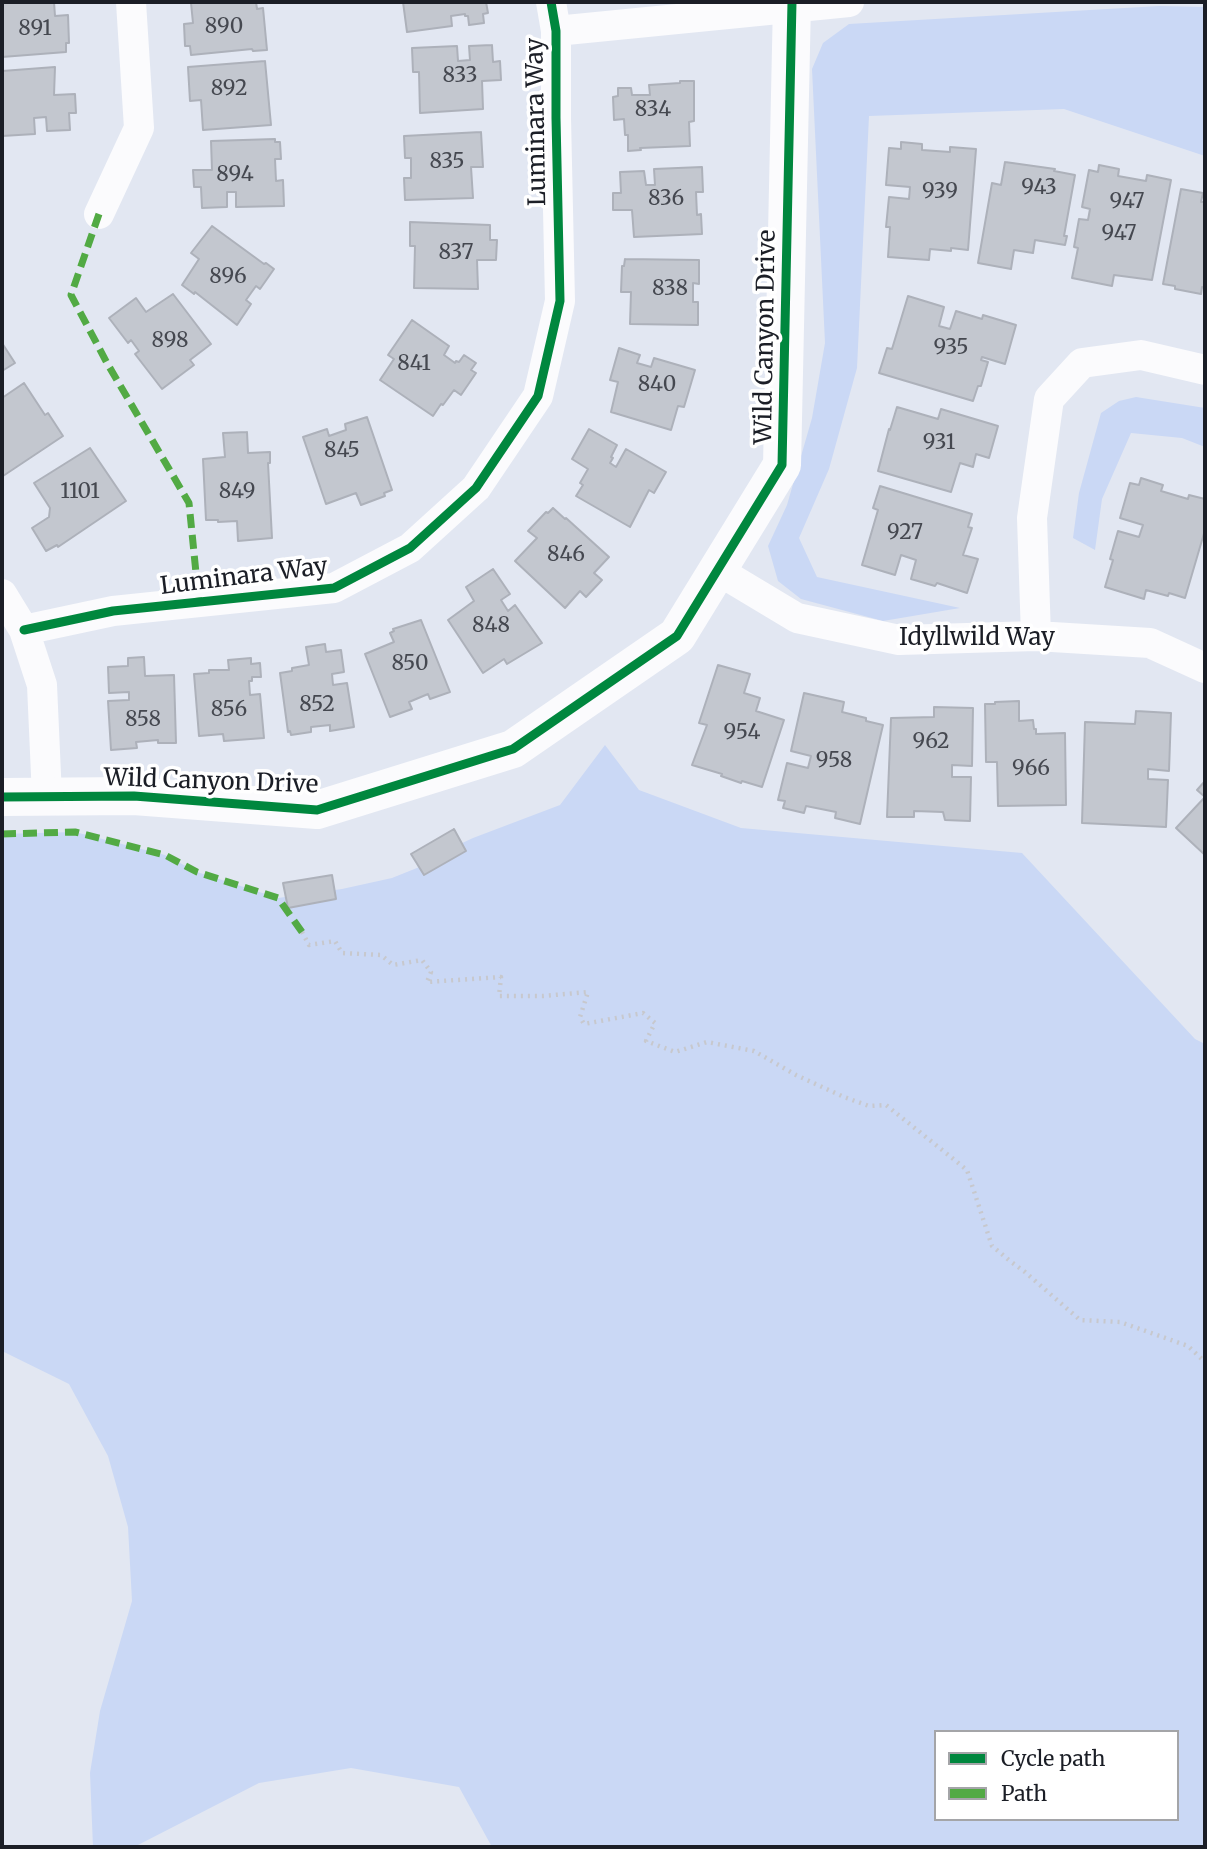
<!DOCTYPE html>
<html>
<head>
<meta charset="utf-8">
<style>
  body { margin:0 }
  #map { position:relative; width:1207px; height:1849px; overflow:hidden; background:#e2e7f2; font-family:Merriweather,serif }
  canvas { display:block }
  .frame { position:absolute; inset:0; border:4px solid #1b1e26; pointer-events:none }
  .legend { position:absolute; left:934px; top:1730px; width:245px; height:91px; box-sizing:border-box; background:#fff; border:2px solid #a4a5a8; margin:0; padding:9px 12px; list-style:none; font-size:21px; color:#1b1e26 }
  .legend li { display:flex; align-items:center; gap:14px; height:35px }
  .legend b { width:35px; border:2px solid #a4a5a8 }
</style>
</head>
<body>
<div id="map">
<canvas width="1207" height="1849"></canvas>
<div class="frame"></div>
<ul class="legend">
<li><b style="height:9px;background:#00873e"></b>Cycle path</li>
<li><b style="height:9px;background:#52aa44"></b>Path</li>
</ul>
</div>
<script>
const g = document.querySelector('canvas').getContext('2d');
g.lineJoin = 'round';
function paint(path, color) { g.fillStyle = color; g.fill(path, 'evenodd'); }
const toPath = rows => new Path2D(rows.map(r => 'M' + r).join(''));
function strokePath(path, color, width, dash) { g.strokeStyle = color; g.lineWidth = width; g.lineCap = dash ? 'butt' : 'round'; g.setLineDash(dash || []); g.stroke(path); }
function drawText(font, color, halo, rows, align = 'center') {
  g.font = font + ' Merriweather,serif'; g.lineWidth = 7; g.setLineDash([]); g.textBaseline = 'middle'; g.strokeStyle = halo; g.fillStyle = color; for (const [text, x, y, turn = 0] of rows) {
    g.save(); g.translate(x, y); g.rotate((+turn || 0) * Math.PI / 180); g.textAlign = isNaN(turn) ? turn : align; if (halo) g.strokeText(text, 0, 0); g.fillText(text, 0, 0); g.restore();
  }
}
const green = toPath([
  [1159,6,1205,7,1205,156,1064,109,869,116,857,368,829,469,799,538,817,577,960,608,883,621,801,599,778,581,768,546,787,505,812,418,825,343,812,69,823,43,849,24],
  [1136,397,1205,408,1205,447,1182,438,1131,433,1102,499,1095,550,1073,538,1079,493,1101,413,1119,401],
  [605,745,639,790,741,828,1022,853,1195,1039,1205,1044,1205,1847,492,1847,459,1787,351,1768,259,1783,134,1847,93,1847,90,1773,100,1711,132,1601,128,1527,108,1456,69,1384,2,1351,2,834,75,832,165,855,197,872,278,898,342,889,392,878,417,868,443,852,473,838,560,805],
  [936,1732,1177,1732,1177,1819,936,1819]
]);
const building = toPath([
  [2,2,54,2,55,16,68,15,69,43,66,43,66,52,2,57,2,2],
  [194,2,256,2,257,9,263,8,267,50,253,51,252,49,191,55,190,46,185,46,184,24,193,23,191,3,194,2],
  [403,2,486,2,488,13,483,14,484,23,469,25,468,16,465,16,465,14,451,16,452,26,407,32,403,2],
  [492,45,493,62,500,61,501,80,482,81,483,109,420,113,419,72,413,72,412,48,457,46,458,61,470,60,469,46,492,45],
  [265,61,271,125,203,130,201,100,190,101,188,67,265,61],
  [55,67,54,95,75,94,76,113,69,113,70,130,47,131,46,117,34,118,35,134,2,136,2,71,55,67],
  [680,81,694,81,694,121,689,122,690,146,640,148,641,150,628,151,628,135,625,135,624,119,614,120,613,97,618,96,618,88,631,88,632,95,650,95,649,85,680,83,680,81],
  [481,132,483,167,471,167,473,198,405,200,404,178,411,178,411,158,405,158,404,136,481,132],
  [275,139,275,142,280,142,281,159,275,159,276,181,283,180,284,206,236,207,236,192,227,192,227,207,202,208,201,187,194,187,193,170,212,170,211,141,275,139],
  [901,142,922,144,922,150,950,152,950,147,976,149,968,250,951,248,951,251,930,249,929,260,888,257,890,227,886,227,889,197,909,199,910,187,886,185,889,148,901,149,901,142],
  [1005,162,1055,169,1054,171,1075,175,1064,236,1067,236,1065,245,1035,240,1033,253,1014,250,1011,269,978,263,992,183,1001,185,1005,162],
  [1099,165,1119,169,1118,176,1146,181,1147,175,1171,180,1152,280,1114,275,1112,286,1072,278,1078,248,1074,247,1079,219,1088,220,1090,209,1082,207,1089,170,1098,172,1099,165],
  [702,167,703,192,696,192,697,215,701,214,702,234,634,237,632,210,613,210,613,193,621,193,620,172,644,171,646,185,655,185,654,169,702,167],
  [1181,189,1203,193,1201,202,1205,202,1205,288,1202,287,1201,294,1175,289,1175,286,1163,284,1181,189],
  [410,222,490,225,490,240,497,240,496,260,477,260,478,289,414,288,415,246,410,246,410,222],
  [212,226,264,264,266,263,274,269,260,289,256,286,246,300,251,304,237,325,195,292,194,294,182,285,199,259,191,253,212,226],
  [625,259,699,260,699,284,693,283,693,302,698,302,698,325,630,324,631,292,621,292,622,266,624,266,625,259],
  [173,294,211,344,190,360,194,365,162,389,135,354,139,351,131,340,128,343,109,318,136,298,146,312,173,294],
  [908,296,944,307,939,326,950,329,956,311,982,319,983,315,1016,325,1005,364,982,357,981,360,988,362,981,386,978,386,973,401,879,373,887,348,892,349,908,296],
  [412,320,449,346,444,355,455,363,456,361,459,362,464,355,476,363,471,370,476,373,461,395,454,390,443,405,441,404,433,416,380,380,394,359,388,355,412,320],
  [2,343,15,363,2,371,2,343],
  [619,348,640,355,637,363,651,367,654,358,695,370,684,407,678,406,671,430,611,412,618,382,610,380,619,348],
  [24,383,45,415,48,413,63,436,3,476,2,473,2,398,24,383],
  [897,407,938,419,941,409,998,426,989,458,976,454,973,467,960,463,951,492,878,471,889,429,890,430,897,407],
  [367,417,392,490,384,493,385,496,361,505,356,493,326,504,303,437,327,429,329,436,346,430,345,424,367,417],
  [589,429,617,445,611,457,613,458,610,463,616,467,626,449,666,472,654,493,649,490,630,527,576,496,583,485,580,483,588,469,572,459,589,429],
  [247,432,248,453,270,452,270,463,268,463,272,538,238,541,237,521,218,522,218,520,206,520,203,459,225,457,223,433,247,432],
  [90,448,126,501,58,547,57,545,46,551,32,528,49,517,50,508,34,483,90,448],
  [1141,478,1163,485,1161,491,1188,499,1189,495,1205,499,1205,530,1185,598,1169,593,1168,596,1146,590,1144,599,1105,587,1113,560,1110,559,1118,531,1139,537,1143,525,1120,518,1130,483,1139,485,1141,478],
  [880,486,972,514,968,527,972,528,963,555,978,559,967,593,937,583,935,586,911,579,916,560,901,555,895,575,862,565,878,510,873,508,880,486],
  [553,508,565,519,566,518,609,557,594,573,602,580,586,597,580,591,565,608,515,561,537,538,528,531,546,512,548,513,553,508],
  [493,569,510,594,501,600,508,611,515,605,542,643,507,664,504,659,483,673,448,620,474,601,466,587,493,569],
  [421,620,450,692,430,699,428,694,409,702,412,709,390,717,365,654,394,642,390,633,394,631,393,629,421,620],
  [325,644,326,652,341,650,344,672,332,674,333,685,347,683,354,727,330,731,330,725,311,727,311,732,291,735,290,731,288,732,280,673,292,671,292,668,309,665,306,647,325,644],
  [144,657,145,676,174,675,176,743,158,743,158,740,136,742,137,748,111,750,108,701,129,700,129,692,109,693,108,667,128,666,128,658,144,657],
  [251,658,251,664,260,663,261,677,252,677,252,681,249,681,250,695,260,694,264,738,224,741,223,734,199,736,194,674,209,673,209,670,229,670,228,660,251,658],
  [718,665,750,674,744,693,760,698,756,711,784,720,762,787,742,781,741,783,721,776,722,774,692,765,707,725,699,723,718,665],
  [804,693,844,702,842,712,866,718,866,721,883,725,860,824,835,818,836,812,806,806,804,813,783,808,785,801,778,800,787,763,808,768,811,756,791,751,804,693],
  [1019,701,1019,721,1033,720,1034,729,1036,729,1036,734,1065,733,1066,805,998,806,997,762,986,762,985,704,995,704,995,702,1019,701],
  [934,707,973,708,972,766,952,765,952,777,971,777,970,821,945,820,943,812,914,811,914,817,887,817,891,718,934,717,934,707],
  [1136,711,1171,713,1169,771,1148,769,1148,779,1168,780,1166,827,1082,823,1085,722,1135,724,1136,711],
  [1205,781,1205,797,1197,790,1205,781],
  [1205,797,1205,855,1176,828,1205,797],
  [454,829,466,851,424,875,411,854,454,829],
  [332,875,336,899,288,908,283,883,332,875]
]);
const path = toPath([
  [302,932,309,945,335,941,342,953,381,955,393,965,422,960,431,972,427,982,501,977,499,996,543,996,588,992,580,1017,584,1024,643,1013,655,1023,646,1041,675,1052,707,1042,754,1051,796,1075,844,1097,869,1106,886,1105,967,1170,992,1246,1010,1261,1025,1272,1080,1320,1120,1322,1188,1346,1205,1362]
]);
const street = toPath([
  [556,31,849,2],
  [99,214,139,128,131,2],
  [717,570,797,618,899,640,1036,636,1150,643,1205,668],
  [2,594,24,630,42,685,47,797],
  [24,630,113,611,334,588,410,548,476,488,538,396,560,301,556,118,556,31,551,2],
  [1036,636,1032,518,1049,399,1082,363,1141,355,1205,370]
]);
const secondary = toPath([
  [2,797,134,796,317,810,513,749,677,636,782,465,792,2]
]);
const quiet = toPath([
  [99,214,71,295,107,363,189,503,199,603],
  [2,834,75,832,165,855,197,872,278,898,302,932]
]);
const cycleway = toPath([
  [24,630,113,611,334,588,410,548,476,488,538,396,560,301,556,118,556,31,551,2],
  [2,797,134,796,317,810,513,749,677,636,782,465,792,2]
]);
const numberNames = [
  ["890",224,27],
  ["891",35,29],
  ["833",460,76],
  ["892",229,89],
  ["834",653,110],
  ["835",447,162],
  ["894",235,175],
  ["943",1039,188],
  ["939",940,192],
  ["836",666,199],
  ["947",1127,202],
  ["947",1119,234],
  ["837",456,253],
  ["896",228,277],
  ["838",670,289],
  ["898",170,341],
  ["935",951,348],
  ["841",414,364],
  ["840",657,385],
  ["931",939,443],
  ["845",342,451],
  ["1101",80,492],
  ["849",237,492],
  ["927",905,533],
  ["846",566,555],
  ["848",491,626],
  ["850",410,664],
  ["852",317,705],
  ["856",229,710],
  ["858",143,720],
  ["954",742,733],
  ["962",931,742],
  ["958",834,761],
  ["966",1031,769]
];
const streetNames = [
  ["Luminara Way",537,122,-91],
  ["Wild Canyon Drive",766,337,-89],
  ["Luminara Way",244,577,-7],
  ["Idyllwild Way",977,638],
  ["Wild Canyon Drive",211,782,2]
];
paint(green, '#cad8f5');
paint(building, '#c3c7cf');
strokePath(building, '#adb1ba', 2);
strokePath(path, '#c7c8cd', 4.5, [2, 5]);
strokePath(street, '#fbfbfd', 30);
strokePath(secondary, '#fbfbfd', 38);
strokePath(quiet, '#52aa44', 7, [14, 7]);
strokePath(cycleway, '#00873e', 9);
drawText('21px', '#454850', null, numberNames);
drawText('24px', '#1b1e26', '#fff', streetNames);
</script>
</body>
</html>
